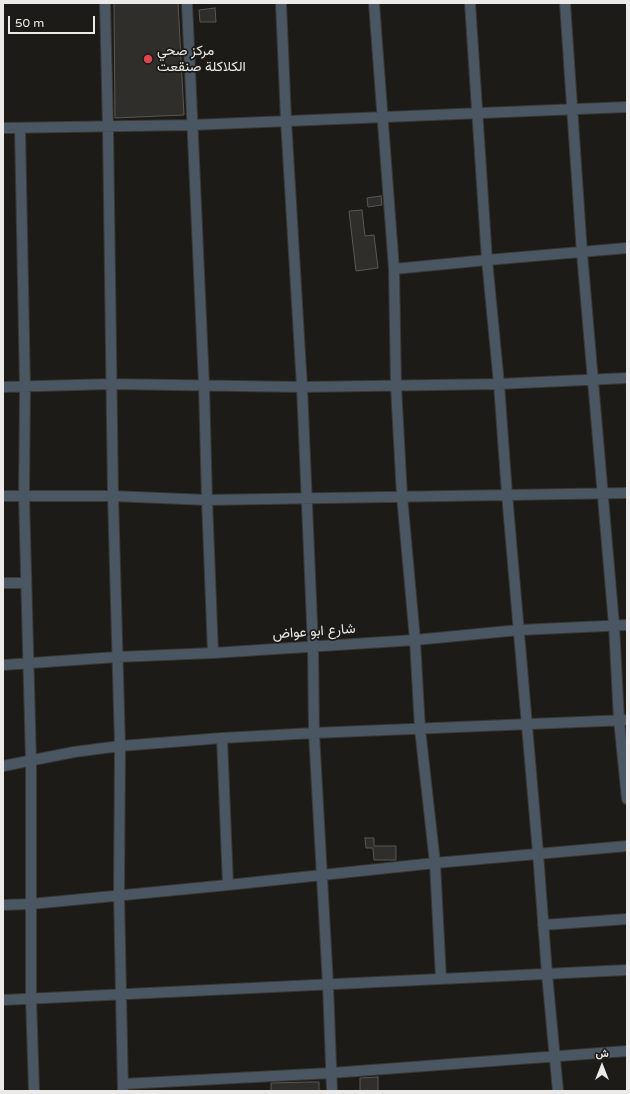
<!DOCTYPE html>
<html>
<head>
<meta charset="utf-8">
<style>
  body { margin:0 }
  #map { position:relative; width:630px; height:1094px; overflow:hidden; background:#1c1b17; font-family:"Varela Round",Vazirmatn,sans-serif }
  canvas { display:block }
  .frame { position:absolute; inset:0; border:4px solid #ebeae8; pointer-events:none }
  .north { position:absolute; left:582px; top:1046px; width:40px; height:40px; -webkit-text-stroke:3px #1c1b17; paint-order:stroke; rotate:0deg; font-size:11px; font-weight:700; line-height:16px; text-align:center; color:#ebeae8 }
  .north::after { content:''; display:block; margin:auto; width:14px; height:18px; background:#ebeae8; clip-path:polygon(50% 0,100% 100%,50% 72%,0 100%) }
  .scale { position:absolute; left:8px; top:16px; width:87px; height:18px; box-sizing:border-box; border:2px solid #ebeae8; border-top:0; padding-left:5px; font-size:12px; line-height:14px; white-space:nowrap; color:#ebeae8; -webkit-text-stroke:3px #1c1b17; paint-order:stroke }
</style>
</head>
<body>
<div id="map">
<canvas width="630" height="1094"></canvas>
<div class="frame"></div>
<div class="north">ش</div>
<div class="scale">50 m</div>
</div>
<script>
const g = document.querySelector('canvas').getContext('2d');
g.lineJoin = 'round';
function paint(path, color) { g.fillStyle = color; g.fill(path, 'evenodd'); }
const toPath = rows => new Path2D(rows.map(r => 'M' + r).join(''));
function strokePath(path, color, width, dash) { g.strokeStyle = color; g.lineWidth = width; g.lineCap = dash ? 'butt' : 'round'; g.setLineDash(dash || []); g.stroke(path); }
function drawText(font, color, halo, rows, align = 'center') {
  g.font = font + ' "Varela Round",Vazirmatn,sans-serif'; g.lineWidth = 3.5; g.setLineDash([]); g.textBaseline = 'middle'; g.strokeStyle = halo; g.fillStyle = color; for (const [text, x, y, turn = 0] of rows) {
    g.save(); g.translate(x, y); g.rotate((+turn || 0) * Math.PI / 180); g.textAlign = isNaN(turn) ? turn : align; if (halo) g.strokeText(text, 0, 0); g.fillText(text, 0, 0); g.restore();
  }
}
const building = toPath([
  [114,3,178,3,184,115,115,118,114,3],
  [215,8,216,22,200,22,199,10,215,8],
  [381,196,382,205,368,207,367,198,381,196],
  [362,210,365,236,374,235,378,268,356,271,349,211,362,210],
  [365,838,374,838,374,846,396,846,396,860,374,860,373,848,366,848,365,838],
  [378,1077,378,1091,360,1091,360,1078,378,1077],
  [310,1082,319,1082,319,1091,271,1091,271,1083,310,1082]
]);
const minor = toPath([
  [105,3,108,127,113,496,120,746,119,895,123,1091],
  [187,3,204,385,207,500,213,653],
  [281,3,286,120,302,387,313,646,314,733,328,985,332,1091],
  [374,3,394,269,396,386,402,496,415,640,420,729,435,863,441,979],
  [470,3,487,260,499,384,507,494,538,853,547,974,558,1091],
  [565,3,582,253,614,625,619,720,627,799],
  [3,128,192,125,627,107],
  [20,128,25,387,24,496,31,761,31,998,34,1091],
  [394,269,487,260,627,248],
  [3,387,111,384,302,387,499,384,627,378],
  [3,496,113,496,207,500,627,493],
  [3,583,26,583],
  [3,665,117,657,213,653,415,640,519,630,627,625],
  [222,738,228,885],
  [3,766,74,752,120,746,222,738,314,733,627,720],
  [3,905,31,904,228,885,435,863,627,846],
  [543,925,627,919],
  [3,1000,627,970],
  [123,1084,331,1073,627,1051]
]);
const markers = [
  [148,59,5,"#e0444e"]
];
const poiNames = [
  ["مركز صحي",157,51],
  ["الكلاكلة صنقعت",157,67]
];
const streetNames = [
  ["شارع ابو عواض",314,632,-4]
];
paint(building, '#2f2e2b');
strokePath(building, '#585753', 1);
strokePath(minor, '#393834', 12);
strokePath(minor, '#4b5663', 10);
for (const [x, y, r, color] of markers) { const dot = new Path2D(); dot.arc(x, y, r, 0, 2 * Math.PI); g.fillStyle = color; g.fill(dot); strokePath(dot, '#1c1b17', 1.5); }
drawText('14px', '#ebeae8', '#1c1b17', poiNames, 'left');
drawText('14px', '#ebeae8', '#1c1b17', streetNames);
</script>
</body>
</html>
